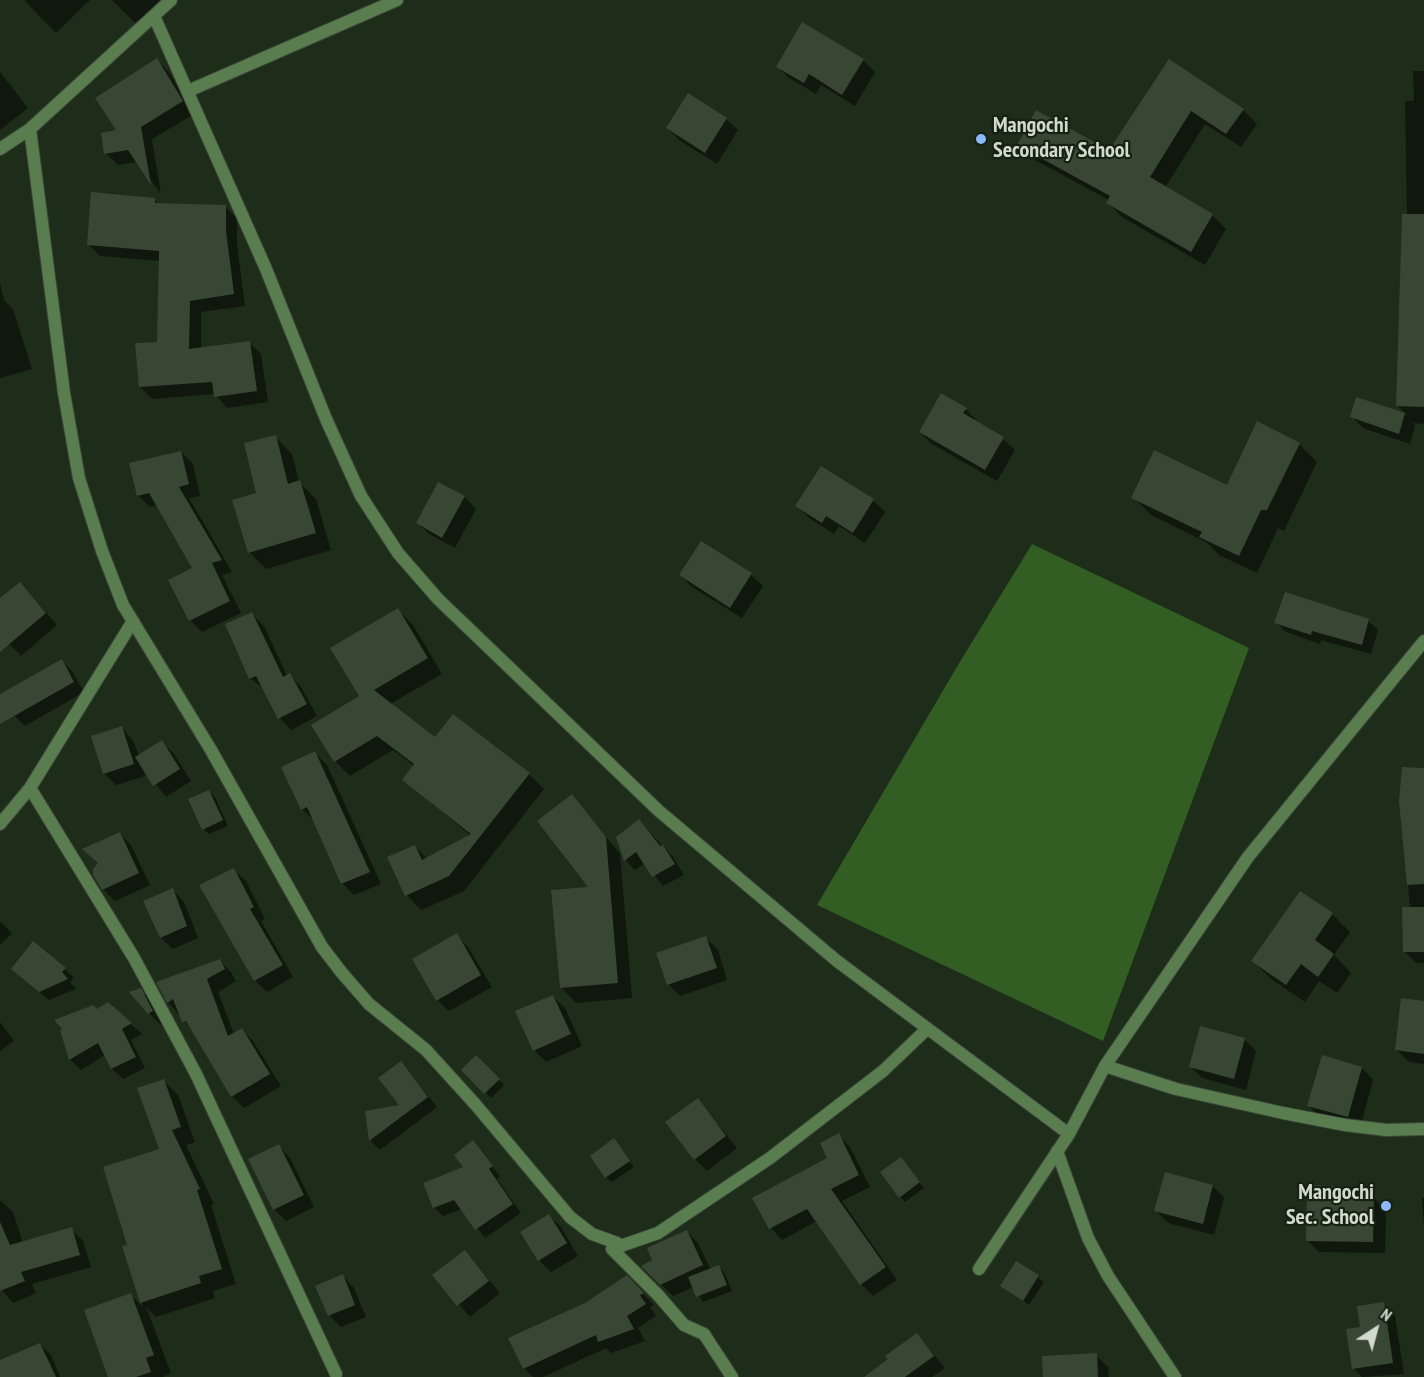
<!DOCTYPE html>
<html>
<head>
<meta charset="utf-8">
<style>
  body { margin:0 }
  #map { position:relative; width:1424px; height:1377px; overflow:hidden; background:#1e2c1a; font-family:"PT Sans Narrow",sans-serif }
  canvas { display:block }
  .north { position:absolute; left:1346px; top:1299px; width:60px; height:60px; -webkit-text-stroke:4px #152211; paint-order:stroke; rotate:36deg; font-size:16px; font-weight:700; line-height:24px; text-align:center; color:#d1dace }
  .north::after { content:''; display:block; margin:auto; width:21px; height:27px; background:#d1dace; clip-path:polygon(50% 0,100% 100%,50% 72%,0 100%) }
</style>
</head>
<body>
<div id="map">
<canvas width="1424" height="1377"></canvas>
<div class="north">N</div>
</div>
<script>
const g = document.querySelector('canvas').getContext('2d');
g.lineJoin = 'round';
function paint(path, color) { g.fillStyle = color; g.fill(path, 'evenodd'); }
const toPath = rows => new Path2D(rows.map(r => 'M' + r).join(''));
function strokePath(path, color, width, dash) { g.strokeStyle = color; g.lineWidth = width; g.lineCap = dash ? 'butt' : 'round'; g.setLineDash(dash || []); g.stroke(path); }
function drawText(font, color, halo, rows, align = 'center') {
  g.font = font + ' "PT Sans Narrow",sans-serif'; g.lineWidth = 4.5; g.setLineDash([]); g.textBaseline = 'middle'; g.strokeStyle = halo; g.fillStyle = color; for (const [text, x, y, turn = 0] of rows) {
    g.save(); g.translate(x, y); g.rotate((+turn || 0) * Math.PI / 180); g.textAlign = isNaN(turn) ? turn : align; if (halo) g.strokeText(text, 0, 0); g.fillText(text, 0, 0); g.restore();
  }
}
const green = toPath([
  [1032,544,1249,648,1103,1041,817,905,958,665]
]);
const shadow = toPath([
  [24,0,90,0,56,33],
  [112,0,160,0,136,24],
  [157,60,169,72,194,114,152,139,161,194,137,162,118,165,106,153],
  [863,60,875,72,855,106,821,85,816,94,789,78,778,67],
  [1169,61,1243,110,1257,124,1241,147,1205,124,1165,188,1212,215,1226,229,1205,265,1122,217,1108,203,1109,200,1033,159,1019,145,1110,152],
  [1413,71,1424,71,1424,424,1413,423,1415,426,1410,444,1363,428,1352,416,1357,399,1408,416,1398,406,1407,215,1405,101,1414,101],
  [0,72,28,108,0,130],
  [726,119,738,130,717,164,679,140,667,128],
  [154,199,160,205,225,206,237,218,237,244,245,306,201,312,201,349,249,342,261,354,268,402,227,408,215,394,152,399,140,387,158,343,160,261,100,256,88,244],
  [0,283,4,300,13,309,32,369,0,378],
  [966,409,977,421,976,422,1003,439,1015,450,997,481,932,444,920,432],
  [275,437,292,454,299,482,316,499,331,550,266,569,249,552,258,494],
  [1299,444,1317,462,1284,531,1278,528,1257,573,1219,555,1206,542,1151,515,1133,497,1227,487],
  [181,452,193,464,200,496,189,498,232,572,222,575,241,613,202,632,190,620,194,569,158,505,150,507,138,495],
  [822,468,873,500,885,512,865,543,839,526,834,534,809,518,797,506],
  [439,484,465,497,476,509,455,548,429,534,418,523],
  [702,543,751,575,763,586,742,618,692,587,681,575],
  [31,595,57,625,21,656,0,634,0,600],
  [398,610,413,625,442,674,390,704,435,739,453,717,529,774,544,789,464,891,421,910,407,895,389,858,415,846,427,859,471,836,404,779,414,766,393,750,350,776,335,761],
  [252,614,264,626,287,676,289,675,301,687,317,716,291,730,280,718,264,689,250,678],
  [1368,621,1378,630,1371,654,1321,640,1320,644,1286,632,1276,622],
  [62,661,72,671,84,692,25,726,14,715],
  [122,728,133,740,139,756,162,742,174,754,191,781,166,797,144,769,145,776,116,785,104,773],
  [315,753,327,765,381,884,354,895,342,883,314,821,302,809],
  [1424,770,1424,963,1416,963,1404,951,1410,908,1401,801],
  [209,791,215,797,228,826,209,834,203,829],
  [572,796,620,854,632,998,576,1003,561,987,591,888],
  [639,821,673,857,684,875,663,886,645,863,635,870,625,860],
  [120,834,131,845,150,885,115,901,103,889],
  [234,870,246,881,265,919,261,921,293,977,267,992,255,980],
  [173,890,184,902,198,938,173,949,161,938],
  [1332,914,1350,932,1334,955,1351,973,1337,993,1319,981,1305,1002,1271,979,1253,961],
  [0,921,12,933,0,945],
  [456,935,468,947,492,987,449,1011,437,1000],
  [706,938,718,950,727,980,680,996,668,984],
  [219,960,231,972,236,981,218,992,234,1034,241,1029,253,1041,281,1086,244,1108,232,1096,194,1032,168,1002],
  [65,969,74,978,70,982,76,989,49,1000,22,978],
  [140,990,152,1001,164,1023,161,1025,149,1013],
  [553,997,565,1008,582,1046,546,1062,534,1050],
  [1424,1003,1424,1064,1409,1062,1397,1050],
  [107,1004,142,1034,131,1040,145,1068,123,1079,112,1069,105,1055,81,1070,70,1059,96,1011],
  [0,1022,14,1041,0,1051],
  [1244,1039,1256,1051,1246,1090,1202,1078,1191,1067],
  [476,1057,504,1085,491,1098,463,1070],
  [401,1063,437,1107,380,1150,370,1140,402,1106],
  [1362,1068,1373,1080,1360,1128,1321,1118,1309,1106],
  [163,1080,178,1095,195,1142,186,1145,214,1204,211,1205,236,1284,213,1291,215,1298,156,1317,146,1307,171,1373,163,1377,109,1377,130,1295,143,1307,124,1247,129,1246,161,1150],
  [698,1100,737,1148,707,1171,695,1159],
  [838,1135,850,1147,870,1187,842,1201,897,1280,873,1296,861,1284,817,1221,782,1240,771,1228,829,1159],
  [614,1140,634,1167,612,1182,606,1177],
  [473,1142,500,1176,497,1179,521,1213,485,1238,462,1209,443,1216,434,1207,466,1167],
  [279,1146,290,1158,314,1207,286,1221,274,1209],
  [901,1158,924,1188,905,1202,900,1197],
  [1213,1186,1224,1198,1214,1235,1168,1223,1156,1211],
  [1335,1188,1344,1197,1374,1198,1386,1210,1385,1253,1319,1252,1307,1240],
  [1422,1198,1424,1198,1424,1228],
  [0,1200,13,1212,23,1243,71,1229,83,1241,91,1267,32,1284,36,1293,13,1303,0,1288],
  [549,1216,561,1227,578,1256,551,1272,539,1260],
  [686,1231,698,1243,711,1270,718,1267,724,1272,732,1291,703,1302,694,1287,673,1296,643,1267],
  [465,1252,500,1293,470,1317,435,1275],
  [1017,1263,1044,1282,1029,1305,1002,1286],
  [343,1276,354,1288,366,1317,341,1327,329,1315],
  [626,1277,654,1305,650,1307,656,1316,638,1328,645,1341,611,1353,606,1348,543,1377,533,1377,524,1368,586,1305],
  [1383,1304,1395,1316,1404,1374,1362,1377,1353,1368,1362,1328],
  [917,1335,945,1368,932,1377,903,1377],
  [39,1344,51,1355,60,1377,0,1377,0,1362],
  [1096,1355,1108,1367,1109,1377,1045,1377]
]);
const building = toPath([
  [802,22,864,59,842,95,809,74,804,83,776,67],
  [157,58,183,101,141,127,151,185,128,150,104,154,101,133,116,130,95,98],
  [1169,59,1244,109,1226,134,1191,111,1150,177,1213,214,1191,252,1106,203,1110,196,1017,145,1036,110,1109,150],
  [688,93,727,118,705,153,666,128],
  [91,192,155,198,155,203,226,205,226,231,234,294,190,301,189,349,250,341,257,391,214,397,212,382,139,387,135,343,157,342,159,251,87,245],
  [1402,214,1424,214,1424,407,1396,406],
  [941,393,967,408,963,413,1004,437,985,470,919,432],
  [1356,397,1405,413,1399,434,1350,417],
  [1257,421,1300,443,1267,510,1261,510,1239,556,1199,537,1202,532,1131,498,1154,450,1227,485],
  [276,435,288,484,300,480,316,533,248,553,232,500,256,493,244,443],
  [181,451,189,484,179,487,222,560,212,563,230,601,189,621,168,580,192,568,149,493,137,496,129,463],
  [821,466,874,499,853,533,826,516,822,523,795,506],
  [438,482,465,496,442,538,416,523],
  [701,541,752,573,730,608,679,575],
  [20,582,46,613,0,652,0,598],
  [1285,592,1369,619,1362,645,1312,631,1311,635,1274,623],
  [398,608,428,658,374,690,435,737,453,714,530,773,449,876,405,896,387,857,415,845,422,860,471,834,402,780,414,764,377,736,334,762,311,725,359,696,330,648],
  [252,612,283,677,290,673,307,704,278,719,256,676,249,679,225,624],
  [62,659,74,682,0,724,0,694],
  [122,726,134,764,103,774,91,736],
  [162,740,180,769,153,786,135,757],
  [315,751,370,872,341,884,307,807,301,810,281,767],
  [1402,767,1424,768,1424,884,1407,885,1399,801],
  [209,790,223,820,202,830,188,799],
  [572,794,606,837,618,983,560,988,551,890,588,887,537,821],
  [639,819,660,846,663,845,675,864,652,877,636,852,624,861,616,837],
  [120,832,139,873,102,890,93,875,93,869,98,863,82,849],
  [234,868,254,907,250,909,283,965,254,981,199,885],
  [173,888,187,926,160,938,143,901],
  [1300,891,1333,913,1315,940,1334,954,1318,977,1301,964,1286,985,1251,961],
  [1402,907,1424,907,1424,952,1403,952],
  [457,933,481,975,436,1001,412,959],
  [706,936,717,968,667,985,656,953],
  [33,941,66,968,62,972,68,979,39,992,11,969],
  [220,959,225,969,207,979,228,1036,242,1028,270,1074,231,1097,186,1021,182,1022,173,999,167,1003,156,982],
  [141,988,153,1011,148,1014,129,992],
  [553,995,571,1034,533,1051,515,1011],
  [1401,998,1424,1001,1424,1054,1395,1050],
  [108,1002,132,1023,122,1029,136,1057,111,1069,98,1043,69,1060,60,1030,62,1029,54,1020,93,1005,97,1009],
  [1200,1026,1245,1038,1234,1079,1189,1067],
  [476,1055,500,1079,484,1094,461,1070],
  [1322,1055,1362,1067,1348,1117,1307,1106],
  [401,1061,428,1097,369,1141,365,1111,399,1105,378,1078],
  [164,1079,181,1127,172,1130,200,1189,197,1190,222,1269,199,1276,201,1283,140,1303,122,1246,127,1245,103,1167,159,1149,137,1088],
  [698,1098,726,1136,694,1160,665,1122],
  [839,1133,859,1175,831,1189,886,1267,860,1285,807,1209,769,1229,752,1198,827,1158,820,1143],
  [614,1138,630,1161,605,1178,590,1156],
  [473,1140,493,1166,489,1169,513,1204,475,1230,454,1200,433,1208,423,1183,463,1167,454,1155],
  [279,1144,304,1195,273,1210,248,1159],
  [901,1157,920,1182,899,1198,880,1172],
  [1165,1172,1213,1185,1203,1224,1154,1211],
  [1307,1185,1336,1186,1336,1195,1374,1196,1373,1242,1306,1241],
  [549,1214,567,1243,538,1261,520,1232],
  [0,1222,10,1245,72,1227,80,1255,21,1272,25,1281,0,1291],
  [687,1230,703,1265,660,1285,641,1266,652,1260,647,1248],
  [465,1250,489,1281,457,1306,432,1275],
  [1016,1261,1039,1275,1023,1301,1000,1286],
  [719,1265,727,1285,696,1297,688,1277],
  [343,1274,355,1305,328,1316,315,1286],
  [627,1275,644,1293,640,1295,646,1304,627,1316,634,1329,598,1342,596,1335,523,1369,508,1338,585,1303],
  [131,1293,154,1355,146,1358,151,1372,136,1377,108,1377,84,1310],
  [1384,1302,1393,1363,1352,1369,1346,1329,1360,1327,1357,1306],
  [917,1333,934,1356,905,1377,864,1377,888,1359,885,1356],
  [40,1343,56,1377,0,1377,0,1360],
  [1097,1353,1098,1377,1043,1377,1042,1356]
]);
const lane = toPath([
  [188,91,397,0]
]);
const street = toPath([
  [154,16,266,269,326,419,361,496,398,553,438,599,659,811,837,961,1069,1134],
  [30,129,64,393,79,478,102,551,123,605,211,750,322,947,342,973,369,1004,426,1050,475,1104,570,1217,592,1234,617,1243,612,1249],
  [0,149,30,129,171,0],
  [30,788,134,958,196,1074,336,1374],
  [0,824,30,788,133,621],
  [1105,1066,1176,1089,1283,1113,1345,1125,1386,1130,1424,1129],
  [1057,1151,1088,1238,1108,1276,1175,1377],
  [612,1249,658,1233,770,1158,883,1071,927,1029],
  [612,1249,658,1295,684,1325,704,1334,732,1377],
  [979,1269,1069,1134,1105,1066,1248,857,1424,641]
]);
const markers = [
  [981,139,6,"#8db9fc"],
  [1386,1206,6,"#8db9fc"]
];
const poiNames = [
  ["Mangochi",993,126],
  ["Secondary School",993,151],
  ["Mangochi",1374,1193,"right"],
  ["Sec. School",1374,1218,"right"]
];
paint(green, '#325d23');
paint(shadow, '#0007');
paint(building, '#384734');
strokePath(lane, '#3b4837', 14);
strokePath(street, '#3b4837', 14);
strokePath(lane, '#5a7d50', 12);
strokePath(street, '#5a7d50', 12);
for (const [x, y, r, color] of markers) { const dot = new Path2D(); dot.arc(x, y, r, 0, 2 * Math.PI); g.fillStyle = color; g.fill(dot); strokePath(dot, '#152211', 2); }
drawText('bold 22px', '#d1dace', '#152211', poiNames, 'left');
</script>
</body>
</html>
